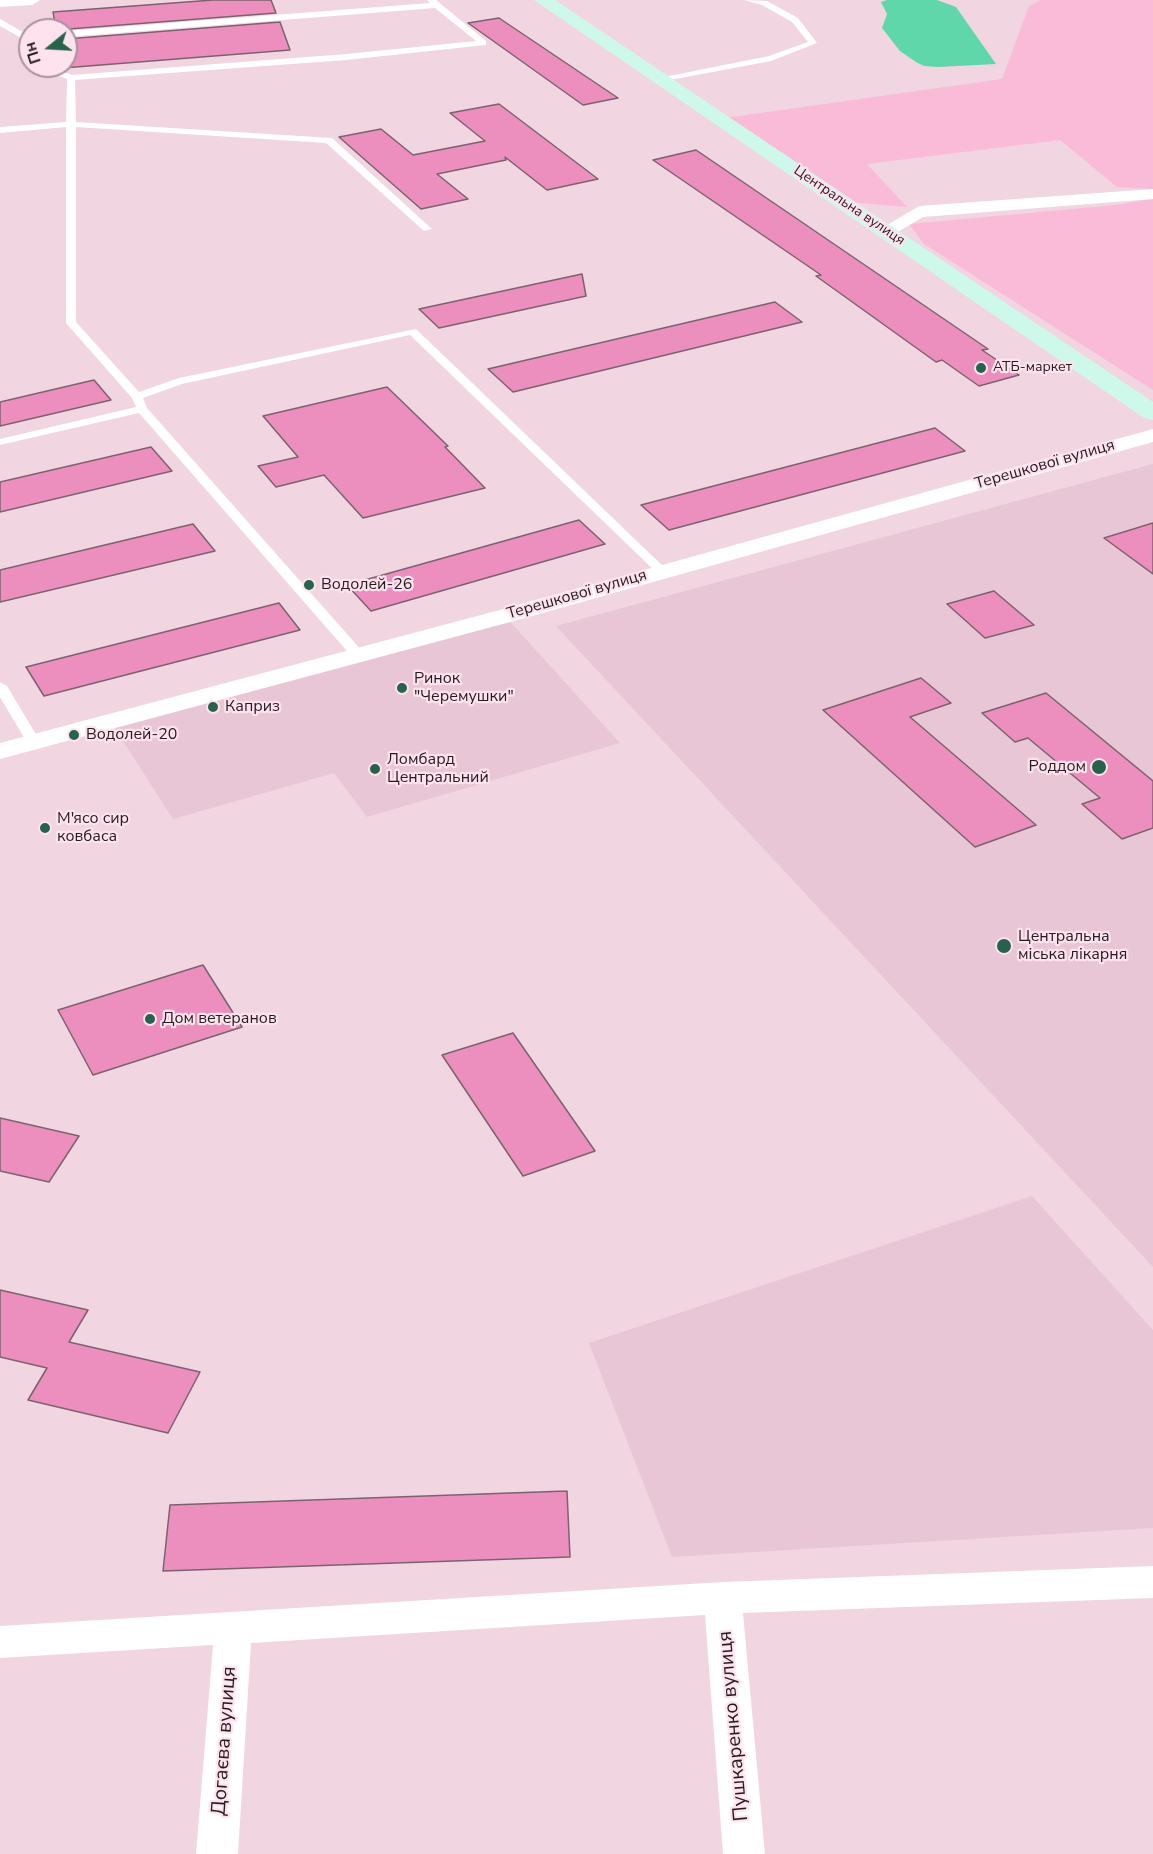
<!DOCTYPE html>
<html>
<head>
<meta charset="utf-8">
<style>
  body { margin:0 }
  #map { position:relative; width:1153px; height:1854px; overflow:hidden; background:#f1d5e1; font-family:"Nunito Sans",sans-serif }
  canvas { display:block }
  .north { position:absolute; left:18px; top:18px; width:60px; height:60px; box-sizing:border-box; background:#fee2ee; border:2px solid #a7939c; border-radius:50%; rotate:252deg; font-size:16px; font-weight:700; line-height:24px; text-align:center; color:#251c20 }
  .north::after { content:''; display:block; margin:auto; width:21px; height:27px; background:#27624d; clip-path:polygon(50% 0,100% 100%,50% 72%,0 100%) }
</style>
</head>
<body>
<div id="map">
<canvas width="1153" height="1854"></canvas>
<div class="north">Пн</div>
</div>
<script>
const g = document.querySelector('canvas').getContext('2d');
g.lineJoin = 'round';
function paint(path, color) { g.fillStyle = color; g.fill(path, 'evenodd'); }
const toPath = rows => new Path2D(rows.map(r => 'M' + r).join(''));
function strokePath(path, color, width, dash) { g.strokeStyle = color; g.lineWidth = width; g.lineCap = dash ? 'butt' : 'round'; g.setLineDash(dash || []); g.stroke(path); }
function drawText(font, color, halo, rows, align = 'center') {
  g.font = font + ' "Nunito Sans",sans-serif'; g.lineWidth = 4.5; g.setLineDash([]); g.textBaseline = 'middle'; g.strokeStyle = halo; g.fillStyle = color; for (const [text, x, y, turn = 0] of rows) {
    g.save(); g.translate(x, y); g.rotate((+turn || 0) * Math.PI / 180); g.textAlign = isNaN(turn) ? turn : align; if (halo) g.strokeText(text, 0, 0); g.fillText(text, 0, 0); g.restore();
  }
}
const built = toPath([
  [1153,464,1153,1267,556,626],
  [505,616,620,743,367,817,334,773,173,819,110,721],
  [1032,1196,1153,1330,1153,1528,672,1557,589,1343]
]);
const green = toPath([
  [1041,0,1153,0,1153,189,1117,187,1060,140,867,164,907,207,849,202,725,118,1002,79,1029,6],
  [1153,199,1153,390,924,244,909,224,1116,205]
]);
const water = toPath([
  [887,0,937,0,956,7,996,64,938,67,924,66,916,62,900,51,882,28,887,14,881,2]
]);
const building = toPath([
  [213,0,271,0,276,13,56,30,53,12,213,0],
  [499,18,618,98,583,105,468,23,499,18],
  [280,22,290,50,63,68,66,66,66,39,280,22],
  [499,104,598,179,547,190,505,157,506,160,437,174,468,199,421,209,339,137,381,129,413,155,485,141,450,113,499,104],
  [696,150,988,349,982,350,1019,375,979,386,942,360,936,362,816,276,821,275,653,160,696,150],
  [582,274,586,296,439,328,419,309,582,274],
  [775,302,802,322,513,392,488,369,775,302],
  [94,380,111,400,0,426,0,402,94,380],
  [387,387,448,446,445,447,485,488,363,518,324,475,276,487,258,466,298,457,263,416,387,387],
  [935,428,965,451,669,530,641,505,935,428],
  [151,447,172,471,0,512,0,482,151,447],
  [579,520,605,544,371,611,347,585,579,520],
  [1153,523,1153,574,1104,538,1153,523],
  [193,524,215,551,0,602,0,570,193,524],
  [994,591,1034,625,985,638,947,604,994,591],
  [279,603,300,630,44,696,26,667,279,603],
  [921,678,951,703,910,717,1036,825,975,847,823,710,921,678],
  [1046,693,1153,781,1153,828,1122,839,1082,804,1100,798,1028,738,1015,742,982,713,1046,693],
  [203,965,242,1027,93,1075,58,1010,203,965],
  [513,1033,595,1151,523,1176,442,1055,513,1033],
  [0,1118,79,1136,49,1182,0,1171,0,1118],
  [0,1290,88,1310,69,1342,200,1372,168,1433,28,1400,47,1368,0,1357,0,1290],
  [567,1491,570,1557,163,1571,170,1505,567,1491]
]);
const lane = toPath([
  [427,0,436,0,486,41,486,45,346,60,75,80,76,122,332,138,432,229,424,231,326,143,76,127,76,322,139,392,179,378,416,329,668,571,666,574,658,574,410,335,182,384,143,398,147,408,363,652,364,655,358,659,353,658,139,413,0,445,0,439,136,407,132,398,66,323,66,127,0,133,0,127,66,122,67,79,34,66,46,66,72,75,346,54,476,41,435,8,66,37,66,31,430,3,427,0],
  [744,0,767,1,798,18,817,43,771,61,659,82,659,78,769,56,808,42,792,22,762,5,744,0],
  [0,19,30,36,30,43,0,26,0,19],
  [0,682,7,686,40,741,38,744,28,744,26,741,0,697,0,682]
]);
const street = toPath([
  [0,0,40,0,32,5,0,7,0,0],
  [1153,189,1153,199,923,217,893,235,879,235,877,231,919,206,1153,189],
  [1153,429,1153,442,514,621,0,759,0,743,496,611,1153,429],
  [1153,1566,1153,1598,743,1613,765,1854,723,1854,705,1615,251,1643,238,1854,196,1854,213,1645,0,1658,0,1626,723,1582,1153,1566]
]);
const secondary = toPath([
  [534,0,555,0,1153,402,1153,420,1144,418,534,0]
]);
const markers = [
  [981,368,6,"#27624d"],
  [309,585,6,"#27624d"],
  [402,688,6,"#27624d"],
  [213,707,6,"#27624d"],
  [74,735,6,"#27624d"],
  [1099,767,8,"#27624d"],
  [375,769,6,"#27624d"],
  [45,828,6,"#27624d"],
  [1004,946,8,"#27624d"],
  [150,1019,6,"#27624d"]
];
const farStreetnames = [
  ["Центральна вулиця",849,206,34]
];
const farPoinames = [
  ["АТБ-маркет",993,368]
];
const streetNames = [
  ["Терешкової вулиця",1045,465,-16],
  ["Терешкової вулиця",577,595,-16]
];
const poiNames = [
  ["Водолей-26",321,585],
  ["Ринок",414,679],
  ["\"Черемушки\"",414,697],
  ["Каприз",225,707],
  ["Водолей-20",86,735],
  ["Ломбард",387,760],
  ["Центральний",387,778],
  ["Роддом",1086,767,"right"],
  ["М'ясо сир",57,819],
  ["ковбаса",57,837],
  ["Центральна",1018,937],
  ["міська лікарня",1018,955],
  ["Дом ветеранов",162,1019]
];
const nearStreetnames = [
  ["Пушкаренко вулиця",734,1726,-95],
  ["Догаєва вулиця",225,1741,-86]
];
paint(built, '#e9c6d5');
paint(green, '#fabbd8');
paint(water, '#5fd7ab');
paint(building, '#ed8fbe');
strokePath(building, '#7b636e', 1.5);
paint(lane, '#fff');
paint(street, '#fff');
paint(secondary, '#cef8e9');
for (const [x, y, r, color] of markers) { const dot = new Path2D(); dot.arc(x, y, r, 0, 2 * Math.PI); g.fillStyle = color; g.fill(dot); strokePath(dot, '#fee2ee', 2); }
drawText('14px', '#251c20', '#fee2ee', farStreetnames);
drawText('14px', '#251c20', '#fee2ee', farPoinames, 'left');
drawText('16px', '#251c20', '#fee2ee', streetNames);
drawText('16px', '#251c20', '#fee2ee', poiNames, 'left');
drawText('20px', '#251c20', '#fee2ee', nearStreetnames);
</script>
</body>
</html>
